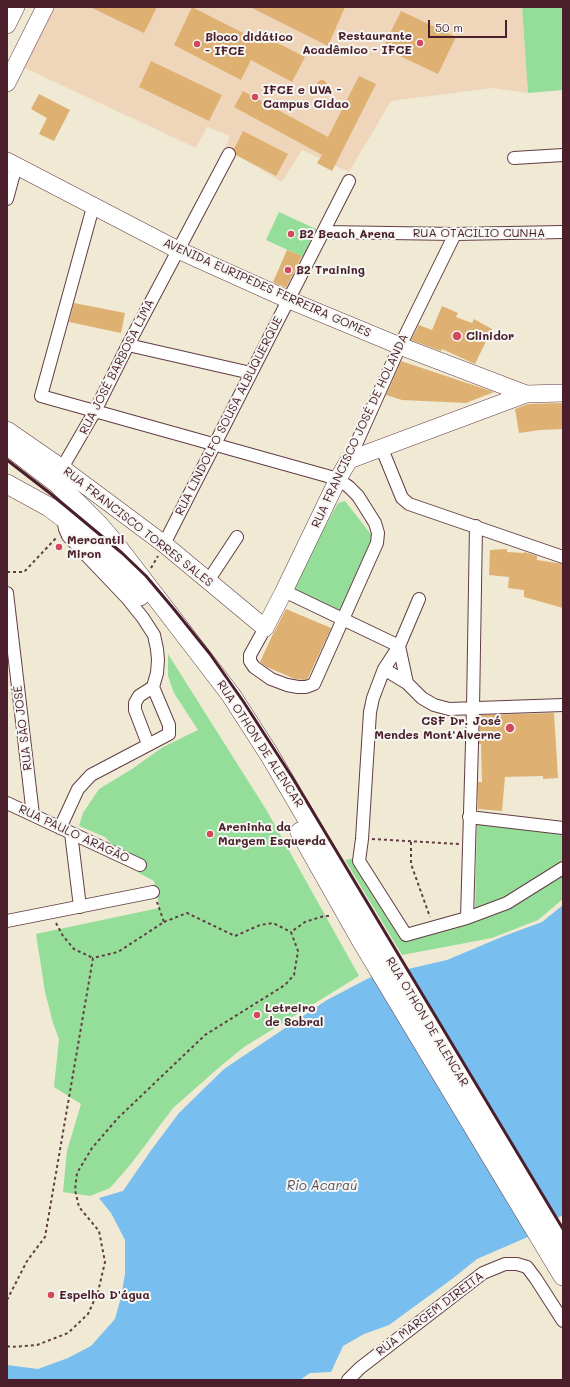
<!DOCTYPE html>
<html>
<head>
<meta charset="utf-8">
<style>
  body { margin:0 }
  #map { position:relative; width:570px; height:1387px; overflow:hidden; background:#f0e9d4; font-family:Mali,sans-serif }
  canvas { display:block }
  .frame { position:absolute; inset:0; border:8px solid #4a1f2b; pointer-events:none }
  .scale { position:absolute; left:428px; top:20px; width:79px; height:18px; box-sizing:border-box; border:2px solid #4a1f2b; border-top:0; padding-left:5px; font-size:12px; line-height:14px; white-space:nowrap; color:#4a1f2b; -webkit-text-stroke:3px #f6f6f2; paint-order:stroke }
</style>
</head>
<body>
<div id="map">
<canvas width="570" height="1387"></canvas>
<div class="frame"></div>
<div class="scale">50 m</div>
</div>
<script>
const g = document.querySelector('canvas').getContext('2d');
g.lineJoin = 'round';
function paint(path, color) { g.fillStyle = color; g.fill(path, 'evenodd'); }
const toPath = rows => new Path2D(rows.map(r => 'M' + r).join(''));
function strokePath(path, color, width, dash) { g.strokeStyle = color; g.lineWidth = width; g.lineCap = dash ? 'butt' : 'round'; g.setLineDash(dash || []); g.stroke(path); }
function drawText(font, color, halo, rows, align = 'center') {
  g.font = font + ' Mali,sans-serif'; g.lineWidth = 4; g.setLineDash([]); g.textBaseline = 'middle'; g.strokeStyle = halo; g.fillStyle = color; for (const [text, x, y, turn = 0] of rows) {
    g.save(); g.translate(x, y); g.rotate((+turn || 0) * Math.PI / 180); g.textAlign = isNaN(turn) ? turn : align; if (halo) g.strokeText(text, 0, 0); g.fillText(text, 0, 0); g.restore();
  }
}
const built = toPath([
  [42,7,522,7,528,93,493,88,391,101,349,172,302,150,282,182,225,148,230,136,207,127,196,148,14,63]
]);
const green = toPath([
  [522,7,563,7,563,90,528,93],
  [279,212,316,229,303,257,266,240],
  [345,501,373,537,343,612,290,590,338,503],
  [168,654,267,811,359,976,244,1047,223,1064,173,1108,131,1164,110,1188,90,1196,63,1192,67,1151,81,1104,54,1087,59,1039,53,1023,45,992,36,934,159,908,158,898,154,881,139,873,105,837,79,826,83,813,99,789,132,769,163,747,198,730,174,693,168,676],
  [477,823,563,823,563,899,538,920,492,938,402,955,345,860,356,858,401,936,475,912]
]);
const water = toPath([
  [563,905,563,1215,550,1222,530,1236,477,1259,452,1279,389,1325,364,1334,343,1346,331,1372,310,1373,300,1380,7,1380,7,1365,38,1369,68,1358,91,1346,115,1319,121,1297,125,1274,125,1240,111,1213,99,1198,123,1191,152,1149,179,1113,224,1069,327,1000,369,978,447,960,504,936,542,922]
]);
const building = toPath([
  [90,7,157,7,144,33],
  [192,7,265,44,268,38,305,57,292,82,251,60,241,80,174,45],
  [250,7,345,7,328,46],
  [401,11,456,37,438,74,383,48],
  [151,61,222,95,209,121,139,87],
  [359,76,376,84,332,171,317,163,322,155,234,107,243,91,328,137],
  '317 85a5 5 0 1 1 10 0a5 5 0 1 1-10 0Z',
  [39,94,70,110,54,141,39,134,47,118,31,109],
  [243,131,288,154,276,176,236,155,234,149],
  [287,250,302,256,286,288,273,282],
  [74,303,125,313,121,333,69,322],
  [442,306,458,313,456,317,472,323,474,319,492,329,475,364,442,349,441,351,411,340,419,325,432,330],
  [401,361,494,392,466,403,402,400,386,395],
  [563,403,562,429,540,430,519,433,515,409,528,404],
  [507,549,507,552,524,553,524,552,537,556,537,560,563,564,563,608,524,597,524,590,508,588,509,577,489,575,490,550],
  [286,609,331,628,308,678,305,680,295,679,267,667,260,662,273,634],
  [554,713,558,778,543,779,543,776,505,777,502,811,478,809,478,782,482,782,481,744,479,744,480,715]
]);
const path = toPath([
  [151,568,158,556],
  [7,572,24,572,57,537],
  [372,839,459,844],
  [411,842,411,864,430,917],
  [164,922,187,913,235,936,260,925,273,923,291,932],
  [56,923,63,936,74,949,93,958],
  [7,1300,27,1261,45,1237,93,958,118,952,164,922,157,902],
  [7,1346,11,1347,37,1345,68,1333,88,1314,98,1292,105,1262,99,1231,79,1207,75,1190,77,1173,92,1148,118,1118,205,1035,285,985,294,975,298,951,291,932,305,922,324,916,331,916]
]);
const street = toPath([
  [514,158,563,155],
  [7,199,16,166],
  [93,207,41,396,338,479,349,487,358,496,375,523,378,533,377,543,314,684,306,687,298,687,287,685,271,679,254,667,250,661,250,655,265,628],
  [324,232,455,234,563,232],
  [128,345,251,373],
  [382,449,402,498,409,504,563,557],
  [349,460,400,346,455,234],
  [60,475,62,468,95,411,128,345,229,154],
  [164,544,349,181],
  [208,581,237,537],
  [284,591,399,646,407,683],
  [7,593,33,815],
  [419,599,399,646,384,669,373,698,370,712,362,839,359,861,406,935,467,918,507,903,563,868],
  [384,669,407,683,422,698,434,705,449,709,563,705],
  [148,744,135,710,135,703,139,696,153,687],
  [7,803,140,865],
  [469,817,563,828],
  [60,828,78,789,91,775,169,734,169,725,153,687,157,673,158,660,157,649,154,635,143,618,127,598,68,536,65,529,63,519],
  [71,833,80,907],
  [467,918,473,708,476,526],
  [7,921,153,892],
  [348,1380,360,1368,483,1273,505,1264,517,1264,527,1267,536,1279,563,1321]
]);
const secondary = toPath([
  [7,25,16,7],
  [7,83,45,7],
  [7,161,178,250,289,300,400,346,526,394],
  [7,430,62,468,164,544,265,628,284,591,338,479,349,460,526,394,563,393]
]);
const primary = toPath([
  [7,445,58,484,99,525,116,545,231,695,269,754,374,933,563,1247],
  [7,484,49,507,68,521,104,556,140,596],
  [300,832,361,940,563,1276]
]);
const rail = toPath([
  [7,460,51,494,122,553,146,576,173,608,210,654,243,701,292,777,563,1229]
]);
const markers = [
  [420,43,4,"#d1495b"],
  [197,44,4,"#d1495b"],
  [255,97,4,"#d1495b"],
  [291,234,4,"#d1495b"],
  [288,270,4,"#d1495b"],
  [457,336,5,"#d1495b"],
  [59,547,4,"#d1495b"],
  [510,728,5,"#d1495b"],
  [210,834,4,"#d1495b"],
  [257,1015,4,"#d1495b"],
  [51,1295,4,"#d1495b"]
];
const poiNames = [
  ["Restaurante",412,36,"right"],
  ["Acadêmico - IFCE",412,50,"right"],
  ["Bloco didático",205,37],
  ["- IFCE",205,51],
  ["IFCE e UVA -",263,90],
  ["Campus Cidao",263,104],
  ["B2 Beach Arena",299,234],
  ["B2 Training",296,270],
  ["Clinidor",466,336],
  ["Mercantil",67,540],
  ["Miron",67,554],
  ["CSF Dr. José",501,721,"right"],
  ["Mendes Mont'Alverne",501,735,"right"],
  ["Areninha da",218,827],
  ["Margem Esquerda",218,841],
  ["Letreiro",265,1008],
  ["de Sobral",265,1022],
  ["Espelho D'água",59,1295]
];
const streetNames = [
  ["RUA OTACÍLIO CUNHA",479,233],
  ["AVENIDA EURIPEDES FERREIRA GOMES",267,288,24],
  ["RUA JOSÉ BARBOSA LIMA",117,367,-63],
  ["RUA LINDOLFO SOUSA ALBUQUERQUE",229,416,-63],
  ["RUA FRANCISCO JOSÉ DE HOLANDA",360,431,-65],
  ["RUA FRANCISCO TORRES SALES",138,527,38],
  ["RUA SÃO JOSÉ",23,728,-97],
  ["RUA OTHON DE ALENCAR",260,744,57],
  ["RUA PAULO ARAGÃO",74,834,25],
  ["RUA OTHON DE ALENCAR",427,1022,59],
  ["RUA MARGEM DIREITA",430,1314,-37]
];
const waterNames = [
  ["Rio Acaraú",322,1186]
];
paint(built, '#efd6bb');
paint(green, '#95de99');
paint(water, '#78beef');
paint(building, '#deb173');
strokePath(street, '#633d44', 14);
strokePath(secondary, '#633d44', 18);
strokePath(primary, '#633d44', 20);
strokePath(path, '#633d44', 2, [3, 3]);
strokePath(street, '#fff', 12);
strokePath(secondary, '#fff', 17);
strokePath(primary, '#fff', 19);
strokePath(rail, '#4a1f2b', 3);
for (const [x, y, r, color] of markers) { const dot = new Path2D(); dot.arc(x, y, r, 0, 2 * Math.PI); g.fillStyle = color; g.fill(dot); strokePath(dot, '#f6f6f2', 1.5); }
drawText('bold 12px', '#4a1f2b', '#f6f6f2', poiNames, 'left');
drawText('12px', '#4a1f2b', '#f6f6f2', streetNames);
drawText('italic 13px', '#584f66', '#f6f6f2', waterNames);
</script>
</body>
</html>
